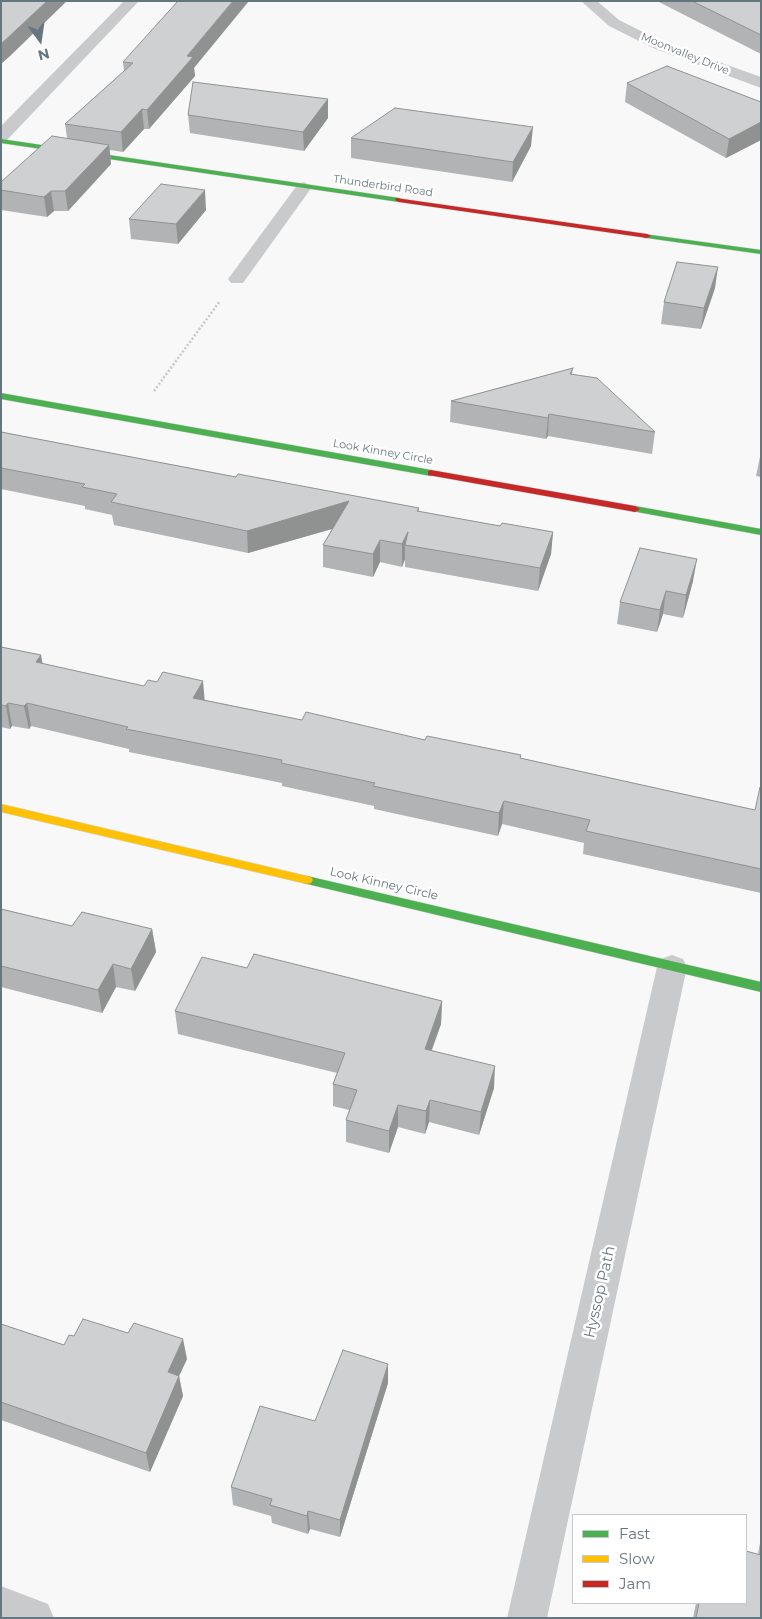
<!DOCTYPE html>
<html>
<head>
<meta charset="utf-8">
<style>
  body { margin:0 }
  #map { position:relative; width:762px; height:1619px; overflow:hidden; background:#f8f8f8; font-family:Montserrat,sans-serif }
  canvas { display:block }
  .frame { position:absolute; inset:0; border:2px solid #66767f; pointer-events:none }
  .legend { position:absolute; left:572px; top:1514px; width:175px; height:90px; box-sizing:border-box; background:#fff; border:1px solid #c2c8cc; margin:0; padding:6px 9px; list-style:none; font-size:15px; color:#66767f }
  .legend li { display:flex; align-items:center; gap:10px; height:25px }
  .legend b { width:25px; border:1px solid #c2c8cc }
  .north { position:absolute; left:15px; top:15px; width:50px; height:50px; -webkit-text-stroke:4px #fff; paint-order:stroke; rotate:166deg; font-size:14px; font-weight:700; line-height:20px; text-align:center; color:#66767f }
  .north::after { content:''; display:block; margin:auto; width:18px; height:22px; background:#66767f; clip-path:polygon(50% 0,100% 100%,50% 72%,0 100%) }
</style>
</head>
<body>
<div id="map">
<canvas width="762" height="1619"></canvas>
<div class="frame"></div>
<ul class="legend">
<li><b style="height:6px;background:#4caf50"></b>Fast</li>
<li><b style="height:6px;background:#ffc107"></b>Slow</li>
<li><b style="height:6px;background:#c62828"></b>Jam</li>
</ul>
<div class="north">N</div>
</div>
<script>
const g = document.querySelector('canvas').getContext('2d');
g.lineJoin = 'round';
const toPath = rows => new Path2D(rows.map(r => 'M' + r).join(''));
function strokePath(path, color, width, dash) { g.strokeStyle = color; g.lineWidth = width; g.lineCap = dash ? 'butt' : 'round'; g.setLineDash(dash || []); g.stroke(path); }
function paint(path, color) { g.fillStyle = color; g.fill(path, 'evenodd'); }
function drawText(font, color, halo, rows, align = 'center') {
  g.font = font + ' Montserrat,sans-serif'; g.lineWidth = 5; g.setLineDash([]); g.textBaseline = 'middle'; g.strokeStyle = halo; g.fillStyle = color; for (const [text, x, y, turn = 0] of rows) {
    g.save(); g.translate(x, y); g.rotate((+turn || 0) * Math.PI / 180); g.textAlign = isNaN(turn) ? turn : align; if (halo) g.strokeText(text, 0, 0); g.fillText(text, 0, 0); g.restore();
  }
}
const path = toPath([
  [154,391,220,301]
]);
const lane = toPath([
  [304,182,312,187,243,283,231,283,228,279,231,275,298,184,304,182]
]);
const street = toPath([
  [124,1,139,1,7,140,1,141,1,126,124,1],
  [581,1,597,1,619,20,663,42,761,77,761,88,653,48,609,26,581,1],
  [672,955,683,959,687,967,547,1618,507,1618,657,967,661,959,672,955],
  [1,1586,48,1604,54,1618,1,1618,1,1586]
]);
const fast = toPath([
  [1,139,399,198,403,200,399,202,1,143,1,139],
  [644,234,761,250,761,254,647,238,644,238,644,234],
  [1,393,431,470,436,473,431,476,1,399,1,393],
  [635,506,761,529,761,535,632,511,630,509,635,506],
  [307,876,761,982,761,992,303,883,301,880,303,877,307,876]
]);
const slow = toPath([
  [1,804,307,876,311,877,313,880,311,883,307,884,1,812,1,804]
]);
const jam = toPath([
  [396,198,647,234,651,236,647,238,399,202,395,200,396,198],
  [431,470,635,506,640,509,635,512,428,475,428,471,431,470]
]);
const wall = toPath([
  [657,1,761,1,761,54],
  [123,62,194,68,195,76,149,129,144,129,123,152,110,150,111,164,68,211,54,211,47,217,1,210,1,182,67,138,65,124,124,71],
  [627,83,761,102,761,140,726,158,625,102],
  [328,99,328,118,304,151,190,133,188,115],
  [351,138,531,146,512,182,351,158],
  [206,210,178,244,131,239,129,219],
  [715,288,701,329,661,324,664,302],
  [573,368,572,375,655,432,652,454,548,436,546,439,450,422,451,401],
  [1,432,236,477,419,508,419,512,500,526,553,532,551,554,538,591,405,567,405,559,402,567,380,562,373,577,323,567,323,545,332,529,248,553,114,525,112,515,85,509,85,506,1,489],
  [761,452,761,477,756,476],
  [693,581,683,618,663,614,657,632,617,624,620,602],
  [1,647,41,655,42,664,205,700,302,720,521,755,520,758,755,810,761,787,761,893,583,854,584,843,502,824,498,836,374,809,374,806,282,786,282,783,129,752,129,749,31,726,29,729,12,726,10,729,1,727],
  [1,909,72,926,152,929,156,952,135,991,116,987,102,1013,1,987],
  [247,968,442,1001,441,1024,432,1050,494,1088,479,1135,429,1122,425,1134,398,1127,389,1153,346,1142,346,1120,349,1110,333,1106,333,1084,337,1073,178,1034,175,1011],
  [1,1324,64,1345,187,1359,179,1376,183,1396,150,1472,1,1420],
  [388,1383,340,1537,310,1529,308,1534,272,1523,271,1516,233,1505,231,1487,315,1421],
  [761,1537,761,1618,693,1618,696,1603,746,1603,758,1554]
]);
const shadedWall = toPath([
  [47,1,67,1,9,57,1,64,1,44],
  [233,1,249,1,194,68,195,76,149,129,147,110,187,56],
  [328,99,328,118,304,151,303,132],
  [142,109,144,129,123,152,121,132],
  [761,122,761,140,726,158,729,139],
  [533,127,531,146,512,182,513,162],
  [109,145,111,164,68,211,65,191],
  [205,190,206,210,178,244,176,224],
  [51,191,54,211,47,217,44,197],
  [718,267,715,288,701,329,704,308],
  [549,414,548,436,546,439,548,418],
  [349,501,349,524,248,553,247,531],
  [408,532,405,545,405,559,402,567,402,544],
  [553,532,551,554,538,591,540,568],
  [380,540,380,562,373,577,373,554],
  [697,559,693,581,683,618,686,595],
  [666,591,663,614,657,632,660,610],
  [41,655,45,678,36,662],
  [203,681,205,704,193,698],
  [8,703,12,726,10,729,6,706],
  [27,703,31,726,29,729,24,706],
  [504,801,502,824,498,836,499,813],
  [152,929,156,952,135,991,131,969],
  [113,964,116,987,102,1013,98,990],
  [442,1001,441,1024,424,1071,425,1049],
  [495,1066,494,1088,479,1135,481,1112],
  [430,1100,429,1122,425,1134,426,1111],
  [398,1105,398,1127,389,1153,389,1131],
  [183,1339,187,1359,179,1376,183,1396,150,1472,146,1453,168,1372],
  [388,1364,388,1383,340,1537,340,1520],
  [308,1511,310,1529,308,1534,307,1516]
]);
const building = toPath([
  [1,1,47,1,1,44,1,1],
  [178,1,233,1,187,56,193,57,147,110,142,109,121,132,65,124,133,63,123,62,178,1],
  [692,1,761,1,761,35,692,1],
  [667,66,761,102,761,122,729,139,627,83,667,66],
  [193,82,328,99,303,132,188,115,193,82],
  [395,108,533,127,513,162,351,138,395,108],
  [52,136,109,145,65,191,51,191,44,197,1,190,1,182,52,136],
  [161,184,205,190,176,224,129,219,161,184],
  [677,262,718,267,704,308,664,302,677,262],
  [573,368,570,374,597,378,655,432,549,414,548,418,451,401,573,368],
  [1,432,236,477,238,474,419,508,417,511,500,526,502,523,553,532,540,568,405,545,408,532,402,544,380,540,373,554,323,545,349,501,247,531,111,502,117,494,82,487,85,484,1,468,1,432],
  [640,548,697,559,686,595,666,591,660,610,620,602,640,548],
  [1,647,41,655,36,662,144,686,148,680,157,682,163,672,203,681,193,698,302,720,306,712,425,740,427,736,521,755,520,758,755,810,760,787,761,787,761,869,586,831,590,820,504,801,499,813,373,786,375,783,281,763,282,760,126,729,128,727,27,703,24,706,8,703,6,706,1,705,1,647],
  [1,909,72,926,82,912,152,929,131,969,113,964,98,990,1,966,1,909],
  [254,954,442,1001,425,1049,495,1066,481,1112,430,1100,426,1111,398,1105,389,1131,346,1120,357,1090,333,1084,345,1053,175,1011,202,957,247,968,254,954],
  [83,1319,128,1333,134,1323,183,1339,168,1372,179,1376,146,1453,1,1402,1,1324,64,1345,69,1335,74,1336,83,1319],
  [343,1350,388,1364,340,1520,308,1511,307,1516,270,1505,272,1499,231,1487,260,1406,315,1421,343,1350],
  [746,1551,761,1555,761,1618,696,1618,699,1603,746,1603,746,1551]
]);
const farStreetnames = [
  ["Moonvalley Drive",685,54,22],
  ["Thunderbird Road",383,186,8],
  ["Look Kinney Circle",383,452,10]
];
const streetNames = [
  ["Look Kinney Circle",384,884,13]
];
const nearStreetnames = [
  ["Hyssop Path",600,1292,-77]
];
strokePath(fast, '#d4d5d6', 1);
strokePath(slow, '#d4d5d6', 1);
strokePath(jam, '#d4d5d6', 1);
strokePath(path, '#c7c8c9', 2.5, [2, 2]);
paint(lane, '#c9cacb');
paint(street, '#c9cacb');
paint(fast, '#4caf50');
paint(slow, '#ffc107');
paint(jam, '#c62828');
paint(wall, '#b1b3b4');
paint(shadedWall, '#909292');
paint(building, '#ced0d1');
strokePath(building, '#909292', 1);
drawText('11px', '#66767f', '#fff', farStreetnames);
drawText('12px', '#66767f', '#fff', streetNames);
drawText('15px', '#66767f', '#fff', nearStreetnames);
</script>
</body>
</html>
